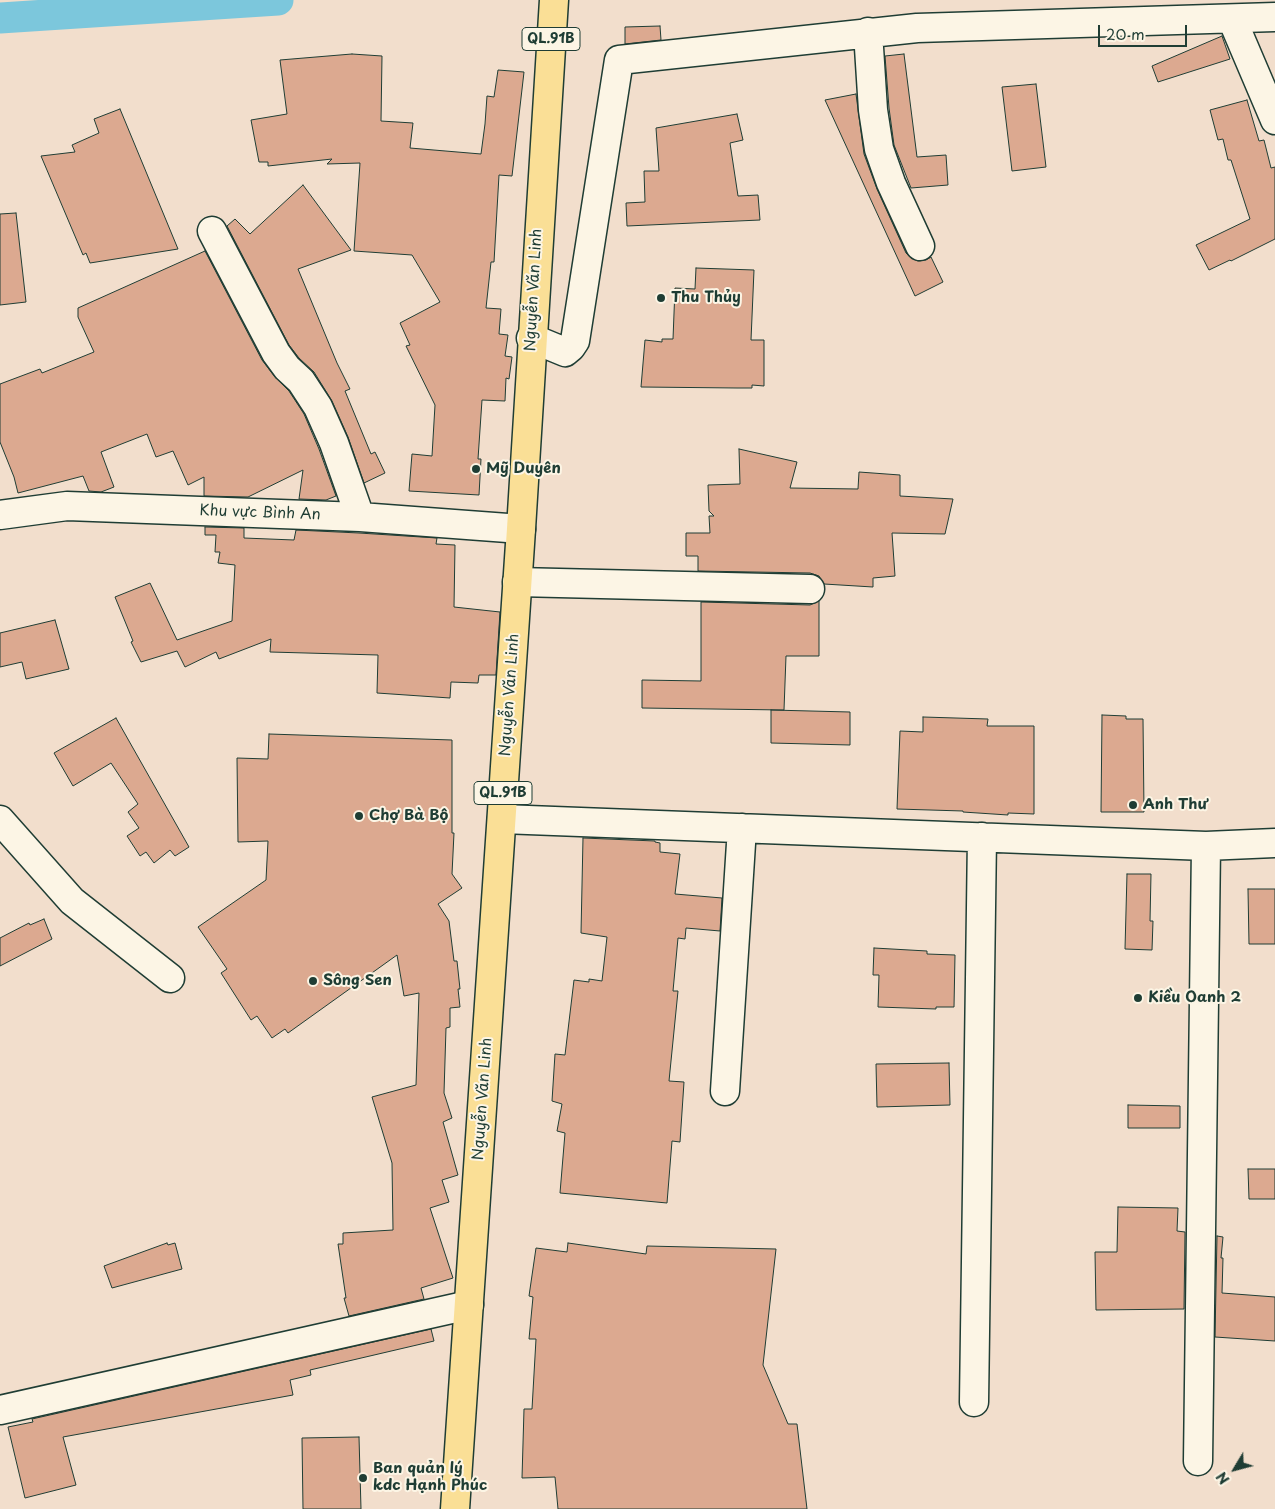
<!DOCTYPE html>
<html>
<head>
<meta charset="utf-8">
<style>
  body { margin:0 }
  #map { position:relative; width:1275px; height:1509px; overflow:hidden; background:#f2decc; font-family:"Playpen Sans",sans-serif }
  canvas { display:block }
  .north { position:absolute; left:1210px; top:1444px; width:50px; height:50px; -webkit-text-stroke:4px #fcf5e5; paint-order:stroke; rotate:233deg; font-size:14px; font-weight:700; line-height:20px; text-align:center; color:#1f3d34 }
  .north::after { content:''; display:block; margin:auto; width:18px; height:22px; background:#1f3d34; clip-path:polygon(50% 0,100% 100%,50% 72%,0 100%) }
  .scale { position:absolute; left:1098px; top:25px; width:89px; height:22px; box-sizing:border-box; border:2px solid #1f3d34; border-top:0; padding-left:6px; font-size:15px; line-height:18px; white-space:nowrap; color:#1f3d34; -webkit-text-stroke:4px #fcf5e5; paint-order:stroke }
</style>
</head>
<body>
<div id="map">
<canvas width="1275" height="1509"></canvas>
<div class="north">N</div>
<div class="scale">20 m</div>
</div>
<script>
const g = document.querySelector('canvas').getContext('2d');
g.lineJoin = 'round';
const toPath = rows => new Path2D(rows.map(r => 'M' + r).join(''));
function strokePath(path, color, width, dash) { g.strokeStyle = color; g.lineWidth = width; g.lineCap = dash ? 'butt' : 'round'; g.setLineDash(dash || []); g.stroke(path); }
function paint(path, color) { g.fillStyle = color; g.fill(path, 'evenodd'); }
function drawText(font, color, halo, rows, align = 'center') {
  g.font = font + ' "Playpen Sans",sans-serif'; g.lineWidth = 4; g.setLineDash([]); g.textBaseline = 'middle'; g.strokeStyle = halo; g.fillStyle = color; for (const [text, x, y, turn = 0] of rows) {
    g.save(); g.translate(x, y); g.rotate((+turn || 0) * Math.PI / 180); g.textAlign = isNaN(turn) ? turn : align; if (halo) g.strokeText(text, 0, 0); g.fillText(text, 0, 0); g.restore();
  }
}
const canal = toPath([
  [0,18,278,0]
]);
const building = toPath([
  [660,26,661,40,625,44,625,27,660,26],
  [1222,36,1230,59,1158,82,1152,66,1222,36],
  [352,54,382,56,381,121,413,123,410,148,481,154,485,124,487,96,494,97,498,70,524,72,512,176,499,175,494,262,491,262,486,308,501,309,499,334,508,335,505,356,512,357,509,379,506,378,505,401,482,400,478,459,481,459,479,495,409,491,412,454,432,456,435,405,406,346,410,345,400,323,440,302,412,255,354,251,360,163,327,164,332,159,268,166,268,162,259,162,251,120,287,114,280,60,352,54],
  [904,54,917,157,946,155,948,185,911,188,894,145,889,108,885,56,904,54],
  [1036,84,1046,167,1012,171,1002,87,1036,84],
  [856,94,864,154,877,189,906,253,911,258,918,261,926,260,931,257,943,282,915,296,825,100,856,94],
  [1247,100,1259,141,1264,140,1271,168,1275,167,1275,239,1231,261,1230,260,1209,270,1196,245,1250,219,1231,160,1228,160,1223,139,1218,140,1210,110,1247,100],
  [120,109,178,249,90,263,86,253,83,255,41,156,75,152,72,145,99,133,94,119,120,109],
  [737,114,743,140,730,143,738,196,758,195,760,220,627,226,626,203,645,202,644,171,659,171,656,128,737,114],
  [303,185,351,250,298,269,337,363,350,389,345,391,371,454,375,452,385,473,364,483,348,437,332,401,314,372,299,358,289,345,227,226,235,219,250,234,303,185],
  [16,213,26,302,0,305,0,214,16,213],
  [205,251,262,360,275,377,289,391,304,414,319,449,336,496,326,500,299,499,303,470,248,497,204,496,204,477,188,485,173,451,156,457,147,434,101,452,114,487,101,492,89,491,83,476,18,493,14,477,0,442,0,384,40,369,42,373,94,352,78,317,78,308,205,251],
  [696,268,754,270,751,340,764,340,764,386,752,385,752,388,737,388,641,387,645,340,662,342,662,339,673,339,675,288,695,289,696,268],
  [739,449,797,462,790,488,858,489,859,472,900,475,900,496,953,499,945,534,892,533,895,576,873,578,873,587,824,584,819,576,810,573,698,571,698,556,686,556,686,533,710,533,709,516,714,516,709,511,708,485,740,484,739,449],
  [205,527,244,528,244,538,294,540,296,530,359,533,437,538,436,544,455,545,454,607,500,612,496,675,479,675,478,683,451,682,450,698,377,693,378,655,270,652,271,639,219,659,216,652,185,667,177,651,141,662,131,642,133,641,115,597,150,583,177,640,232,621,235,565,218,563,220,552,215,552,216,535,205,535,205,527],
  [819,601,819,656,786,656,784,710,642,708,642,680,701,681,701,602,810,605,819,601],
  [55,620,69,669,26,679,22,662,0,667,0,633,55,620],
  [771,710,850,712,850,745,771,743,771,710],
  [1102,715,1126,716,1126,719,1143,719,1144,812,1101,812,1102,715],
  [923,717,988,719,987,726,1034,726,1034,814,1008,813,1008,815,963,812,963,811,897,809,900,731,923,732,923,717],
  [116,718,189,847,175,856,170,850,154,863,146,852,140,856,127,836,139,828,128,812,138,804,111,763,73,786,54,753,116,718],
  [269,734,452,740,452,833,454,833,452,874,462,888,438,904,449,921,454,961,457,961,460,989,458,989,460,1007,450,1008,450,1027,446,1028,444,1093,452,1118,443,1122,458,1175,442,1180,449,1202,430,1208,453,1278,421,1288,424,1299,349,1316,344,1298,346,1298,338,1244,343,1244,343,1233,393,1230,392,1163,372,1097,416,1085,419,993,404,996,397,955,288,1033,285,1029,272,1038,257,1016,251,1020,221,973,227,969,198,927,266,880,268,841,238,842,237,758,268,759,269,734],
  [583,838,655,841,655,842,660,843,660,852,680,854,675,894,722,898,720,931,686,928,685,939,678,938,673,991,678,991,669,1081,684,1082,680,1142,672,1141,667,1203,560,1193,565,1133,557,1131,562,1104,552,1101,555,1054,565,1055,574,980,589,982,589,979,602,981,607,937,581,933,583,838],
  [1127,874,1151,874,1150,921,1153,921,1152,950,1125,949,1127,874],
  [1248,889,1275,889,1275,944,1249,944,1248,889],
  [44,919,52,939,0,966,0,938,29,923,30,925,44,919],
  [874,948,927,951,927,954,955,955,954,1007,936,1007,936,1009,878,1007,879,975,873,975,874,948],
  [949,1063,950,1105,877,1107,876,1064,949,1063],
  [1128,1105,1180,1106,1180,1128,1128,1128,1128,1105],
  [1248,1169,1275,1169,1275,1199,1249,1199,1248,1169],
  [1118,1207,1178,1208,1177,1231,1185,1232,1184,1309,1096,1310,1095,1252,1117,1252,1118,1207],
  [1217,1236,1223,1237,1221,1258,1223,1258,1222,1293,1275,1297,1275,1341,1215,1337,1217,1236],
  [167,1243,168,1245,175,1243,182,1269,112,1288,104,1266,167,1243],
  [568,1243,646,1254,647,1246,776,1249,763,1365,788,1424,797,1424,807,1509,558,1509,555,1477,522,1478,524,1409,532,1409,536,1339,529,1339,533,1297,529,1296,536,1248,567,1252,568,1243],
  [431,1329,434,1341,310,1370,311,1375,290,1380,293,1395,63,1437,76,1485,25,1498,8,1427,33,1422,32,1419,431,1329],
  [359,1437,361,1509,303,1509,302,1438,359,1437]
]);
const minor = toPath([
  [1232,19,1275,120],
  [868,32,873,110,879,149,891,183,920,246],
  [212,231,276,353,287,368,301,381,318,407,334,443,360,517],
  [531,338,565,352,571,347,575,341,619,60,917,28,1275,17],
  [0,515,67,506,360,517,521,529],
  [517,582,810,589],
  [502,819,1206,846,1275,843],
  [0,820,72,901,170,978],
  [725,1091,742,828],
  [974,1402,982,837],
  [0,1410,469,1305],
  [1198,1461,1206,846]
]);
const highway = toPath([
  [455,1509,521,529,554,0]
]);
const markers = [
  [661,298,5,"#1f3d34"],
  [476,469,5,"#1f3d34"],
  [1133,805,5,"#1f3d34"],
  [359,816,5,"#1f3d34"],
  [313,981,5,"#1f3d34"],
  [1138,998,5,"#1f3d34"],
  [363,1478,5,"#1f3d34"]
];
const shields = [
  [551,39,58],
  [503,793,58]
];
const shieldNames = [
  ["QL.91B",551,39],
  ["QL.91B",503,793]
];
const streetNames = [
  ["Nguyễn Văn Linh",534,290,-87],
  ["Khu vực Bình An",260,513,2],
  ["Nguyễn Văn Linh",510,695,-86],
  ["Nguyễn Văn Linh",483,1099,-86]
];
const poiNames = [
  ["Thu Thủy",671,298],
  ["Mỹ Duyên",486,469],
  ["Anh Thư",1143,805],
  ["Chợ Bà Bộ",369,816],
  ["Sông Sen",323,981],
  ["Kiều Oanh 2",1148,998],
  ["Ban quản lý",373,1469],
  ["kdc Hạnh Phúc",373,1486]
];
strokePath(canal, '#7cc7dc', 31);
paint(building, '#dca990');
strokePath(building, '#1f3d34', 1);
strokePath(minor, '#1f3d34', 31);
strokePath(highway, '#1f3d34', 31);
strokePath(minor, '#fcf5e5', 28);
strokePath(highway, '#fadf96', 28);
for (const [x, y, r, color] of markers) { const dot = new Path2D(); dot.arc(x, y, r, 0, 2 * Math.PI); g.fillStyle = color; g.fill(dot); strokePath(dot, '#fcf5e5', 2); }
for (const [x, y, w] of shields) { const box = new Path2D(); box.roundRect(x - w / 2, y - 11.5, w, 23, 4); g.fillStyle = '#fcf5e5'; g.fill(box); strokePath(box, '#1f3d34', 1); }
drawText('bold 14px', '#1f3d34', null, shieldNames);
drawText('15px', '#1f3d34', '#fcf5e5', streetNames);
drawText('bold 15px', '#1f3d34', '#fcf5e5', poiNames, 'left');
</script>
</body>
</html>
